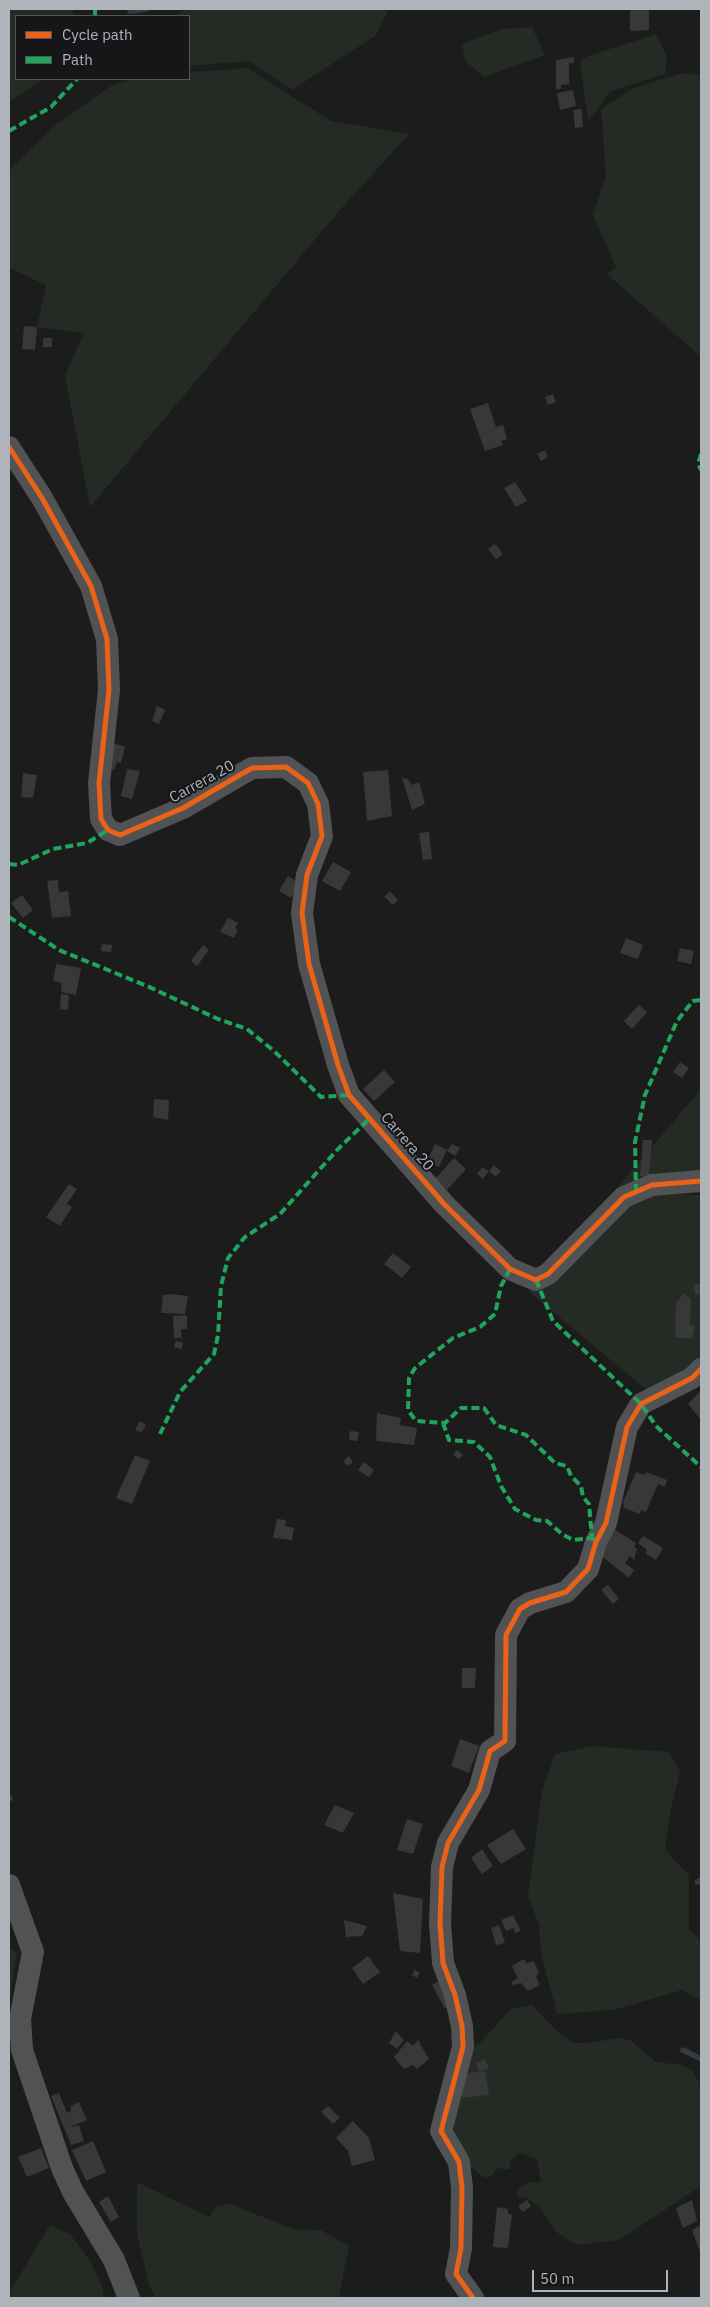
<!DOCTYPE html>
<html>
<head>
<meta charset="utf-8">
<style>
  body { margin:0 }
  #map { position:relative; width:710px; height:2307px; overflow:hidden; background:#1c1c1c; font-family:"IBM Plex Sans",sans-serif }
  canvas { display:block }
  .frame { position:absolute; inset:0; border:10px solid #afb4ba; pointer-events:none }
  .legend { position:absolute; left:15px; top:15px; width:175px; height:65px; box-sizing:border-box; background:#161618; border:1px solid #535559; margin:0; padding:6px 9px; list-style:none; font-size:15px; color:#afb4ba }
  .legend li { display:flex; align-items:center; gap:10px; height:25px }
  .legend b { width:25px; border:1px solid #535559 }
  .scale { position:absolute; left:532px; top:2270px; width:136px; height:22px; box-sizing:border-box; border:2px solid #afb4ba; border-top:0; padding-left:6px; font-size:15px; line-height:18px; white-space:nowrap; color:#afb4ba; -webkit-text-stroke:4px #161618; paint-order:stroke }
</style>
</head>
<body>
<div id="map">
<canvas width="710" height="2307"></canvas>
<div class="frame"></div>
<ul class="legend">
<li><b style="height:6px;background:#ea6118"></b>Cycle path</li>
<li><b style="height:6px;background:#20a55d"></b>Path</li>
</ul>
<div class="scale">50 m</div>
</div>
<script>
const g = document.querySelector('canvas').getContext('2d');
g.lineJoin = 'round';
function paint(path, color) { g.fillStyle = color; g.fill(path, 'evenodd'); }
const toPath = rows => new Path2D(rows.map(r => 'M' + r).join(''));
function strokePath(path, color, width, dash) { g.strokeStyle = color; g.lineWidth = width; g.lineCap = dash ? 'butt' : 'round'; g.setLineDash(dash || []); g.stroke(path); }
function drawText(font, color, halo, rows, align = 'center') {
  g.font = font + ' "IBM Plex Sans",sans-serif'; g.lineWidth = 4; g.setLineDash([]); g.textBaseline = 'middle'; g.strokeStyle = halo; g.fillStyle = color; for (const [text, x, y, turn = 0] of rows) {
    g.save(); g.translate(x, y); g.rotate((+turn || 0) * Math.PI / 180); g.textAlign = isNaN(turn) ? turn : align; if (halo) g.strokeText(text, 0, 0); g.fillText(text, 0, 0); g.restore();
  }
}
const green = toPath([
  [9,9,71,9,75,16,16,16,16,79,44,79,9,102],
  [185,9,389,9,375,36,292,90,249,61,189,66,189,16,177,16],
  [532,27,545,55,484,77,465,61,462,44,501,29],
  [656,34,667,57,665,74,611,91,588,122,580,62,588,56],
  [247,68,331,121,409,134,339,211,90,507,65,375,84,333,37,327,46,285,9,268,9,170,54,126,111,86,134,79,189,79,189,72],
  [682,73,701,75,701,357,607,274,616,267,593,215,606,176,601,109,632,89],
  [701,1089,701,1176,659,1178,637,1171,677,1194,701,1195,701,1361,648,1391,529,1292],
  [594,1746,669,1752,680,1772,669,1818,665,1850,689,1875,689,1929,701,1941,701,2006,699,1999,682,1990,614,2010,557,2014,541,1953,539,1926,528,1895,542,1791,555,1754],
  [9,1948,17,1952,9,2007],
  [532,2005,557,2031,574,2043,587,2043,620,2038,630,2040,656,2062,682,2065,692,2070,701,2085,701,2186,619,2240,576,2245,555,2231,542,2210,527,2198,517,2196,517,2191,522,2186,531,2182,538,2183,541,2181,537,2159,519,2153,509,2161,511,2165,509,2170,497,2168,493,2174,485,2178,465,2162,450,2120,474,2046,479,2044,511,2009],
  [137,2182,209,2217,217,2206,230,2204,293,2229,321,2230,349,2246,339,2298,156,2298,149,2286,137,2233],
  [50,2225,70,2234,90,2261,103,2288,104,2298,9,2298,9,2293]
]);
const stream = toPath([
  [130,11,146,9],
  [683,2050,701,2059]
]);
const building = toPath([
  [630,9,649,9,649,30,630,31],
  [574,57,574,63,569,63,569,84,561,85,561,89,556,89,556,60],
  [573,90,576,106,560,110,557,93],
  [582,109,583,127,575,128,573,110],
  [24,326,37,327,35,350,22,349],
  [43,338,52,338,52,347,43,347],
  [553,394,556,402,548,405,545,397],
  [488,403,496,427,503,425,507,439,501,441,503,445,485,451,470,409],
  [545,450,548,457,541,461,537,454],
  [515,482,527,501,516,507,504,488],
  [495,544,503,554,496,559,488,549],
  [157,706,165,710,159,724,152,721],
  [113,743,125,747,121,763,117,762,114,770,105,768],
  [127,769,140,771,132,799,121,796],
  [388,770,392,816,367,821,363,772],
  [23,773,37,775,33,798,21,797],
  [402,778,408,779,412,785,419,782,425,804,412,810],
  [429,832,432,859,423,860,419,833],
  [333,862,351,872,340,891,322,881],
  [288,876,300,883,291,898,279,891],
  [58,880,59,892,68,891,71,916,52,918,47,881],
  [390,891,398,900,393,905,384,897],
  [22,895,33,910,23,918,11,903],
  [228,918,238,923,235,928,238,930,234,938,220,932],
  [626,938,643,945,638,959,620,953],
  [102,944,112,945,111,952,101,951],
  [203,945,209,950,197,966,191,961],
  [680,948,694,951,691,964,677,961],
  [56,964,81,968,76,995,61,992,62,983,53,981],
  [61,994,69,995,68,1010,60,1009],
  [639,1005,647,1012,632,1029,624,1021],
  [680,1062,689,1068,682,1078,673,1072],
  [384,1070,395,1082,374,1101,363,1089],
  [154,1099,169,1100,168,1120,153,1117],
  [643,1140,652,1140,649,1177,640,1176],
  [435,1144,447,1150,439,1167,427,1161],
  [452,1144,460,1148,455,1156,447,1151],
  [454,1158,466,1169,447,1190,435,1179],
  [494,1165,501,1171,496,1177,489,1171],
  [482,1167,489,1171,483,1179,477,1174],
  [69,1184,77,1189,67,1204,72,1207,60,1226,46,1217],
  [393,1253,411,1267,402,1278,384,1264],
  [694,1284,701,1284,701,1294,695,1294],
  [684,1293,691,1300,690,1324,695,1326,692,1339,675,1337,676,1303],
  [171,1294,188,1296,185,1314,161,1313,163,1295],
  [187,1315,187,1329,181,1329,182,1338,174,1338,173,1316],
  [176,1341,183,1343,182,1349,174,1347],
  [701,1390,701,1420,688,1404],
  [377,1413,401,1418,400,1425,417,1428,414,1445,376,1441],
  [140,1421,146,1425,141,1433,135,1430],
  [350,1431,359,1432,357,1441,349,1440],
  [457,1450,463,1455,459,1459,453,1455],
  [135,1455,150,1461,132,1504,116,1498],
  [349,1456,353,1462,348,1466,343,1461],
  [364,1462,374,1470,369,1477,358,1470],
  [636,1472,644,1475,646,1472,667,1480,665,1487,658,1484,646,1512,641,1510,640,1514,624,1508,623,1502],
  [277,1519,286,1520,285,1526,294,1528,292,1540,273,1538],
  [614,1529,636,1543,634,1547,637,1549,634,1560,630,1556,625,1563,634,1570,629,1578,600,1555],
  [643,1536,663,1548,656,1560,646,1554,647,1550,638,1543],
  [608,1585,619,1599,613,1604,601,1590],
  [462,1668,476,1668,475,1688,462,1688],
  [460,1739,479,1746,469,1773,451,1766],
  [9,1790,13,1800,9,1802],
  [335,1805,354,1813,343,1833,324,1825],
  [407,1819,423,1824,413,1854,397,1850],
  [513,1829,526,1849,501,1864,487,1845],
  [482,1849,493,1866,482,1874,471,1858],
  [701,1877,701,1884,695,1885,695,1880],
  [393,1893,423,1899,420,1953,400,1951],
  [513,1915,521,1931,515,1933,513,1928,506,1931,501,1920],
  [344,1920,367,1926,362,1936,346,1937],
  [499,1925,505,1943,496,1945,491,1928],
  [368,1956,380,1972,363,1984,352,1968],
  [524,1959,526,1963,534,1961,539,1973,536,1976,540,1985,528,1991,521,1983,513,1985,511,1982,518,1978,512,1966],
  [415,1970,420,1973,417,1978,412,1975],
  [443,1979,453,2001,445,2009,432,1985],
  [396,2031,404,2040,397,2049,389,2043],
  [418,2040,429,2059,417,2069,413,2065,404,2069,394,2057,407,2041,413,2046],
  [485,2059,489,2068,479,2071,476,2063],
  [485,2071,489,2095,462,2098,460,2074],
  [59,2093,67,2113,71,2111,71,2106,79,2102,87,2120,68,2128,79,2125,84,2141,71,2145,51,2096],
  [328,2106,340,2118,333,2124,321,2112],
  [353,2121,369,2138,375,2160,352,2166,348,2151,336,2138],
  [93,2141,106,2172,86,2181,72,2150],
  [41,2148,49,2168,27,2177,18,2157],
  [108,2196,119,2217,111,2222,99,2202],
  [527,2200,531,2206,523,2212,518,2206],
  [692,2200,697,2221,683,2228,676,2208],
  [497,2207,508,2209,508,2213,512,2215,508,2248,493,2247],
  [701,2225,701,2255,692,2230]
]);
const minor = toPath([
  [9,447,42,498,91,586,107,639,109,690,99,783,101,819,108,830,120,835,183,808,252,768,286,767,308,783,318,804,322,836,307,875,302,913,309,964,338,1065,349,1095,444,1204,510,1269,536,1280,548,1274,624,1197,652,1185,701,1181],
  [9,1885,33,1952,20,2019,22,2050,62,2168,73,2192,114,2260,129,2298],
  [473,2298,456,2274,461,2248,462,2188,459,2162,441,2131,463,2047,462,2026,455,1995,443,1963,440,1923,442,1867,448,1843,479,1790,490,1751,505,1741,506,1635,520,1609,530,1603,566,1592,588,1569,596,1542,606,1523,627,1427,641,1404,692,1378,701,1369]
]);
const quiet = toPath([
  [95,9,95,16],
  [9,131,51,107,77,79],
  [701,454,698,464,701,470],
  [9,864,18,865,53,849,87,843,108,830],
  [9,917,59,950,147,986,218,1019,247,1029,274,1051,321,1097,349,1095],
  [636,1192,635,1142,645,1095,677,1021,693,1001,701,1000],
  [510,1269,501,1286,495,1314,480,1327,453,1338,415,1368,409,1378,408,1410,416,1421,445,1423,461,1408,484,1408,496,1425,526,1435,555,1463,567,1466,571,1476,581,1486,583,1497,589,1504,592,1538,596,1542],
  [536,1280,553,1321,641,1404,656,1426,701,1467],
  [443,1423,449,1440,474,1442,490,1457,501,1486,515,1509,536,1520,547,1521,562,1534,573,1540,592,1538],
  [160,1434,180,1392,214,1354,218,1335,221,1286,228,1258,245,1237,280,1214,337,1150,370,1118]
]);
const cycleway = toPath([
  [9,447,42,498,91,586,107,639,109,690,99,783,101,819,108,830,120,835,183,808,252,768,286,767,308,783,318,804,322,836,307,875,302,913,309,964,338,1065,349,1095,444,1204,510,1269,536,1280,548,1274,624,1197,652,1185,701,1181],
  [473,2298,456,2274,461,2248,462,2188,459,2162,441,2131,463,2047,462,2026,455,1995,443,1963,440,1923,442,1867,448,1843,479,1790,490,1751,505,1741,506,1635,520,1609,530,1603,566,1592,588,1569,596,1542,606,1523,627,1427,641,1404,692,1378,701,1369]
]);
const streetNames = [
  ["Carrera 20",202,782,-29],
  ["Carrera 20",407,1142,49]
];
paint(green, '#242a24');
strokePath(stream, '#343c40', 5.5);
paint(building, '#383839');
strokePath(minor, '#515254', 22);
strokePath(quiet, '#20a55d', 4, [8, 4]);
strokePath(cycleway, '#ea6118', 5);
drawText('15px', '#afb4ba', '#161618', streetNames);
</script>
</body>
</html>
